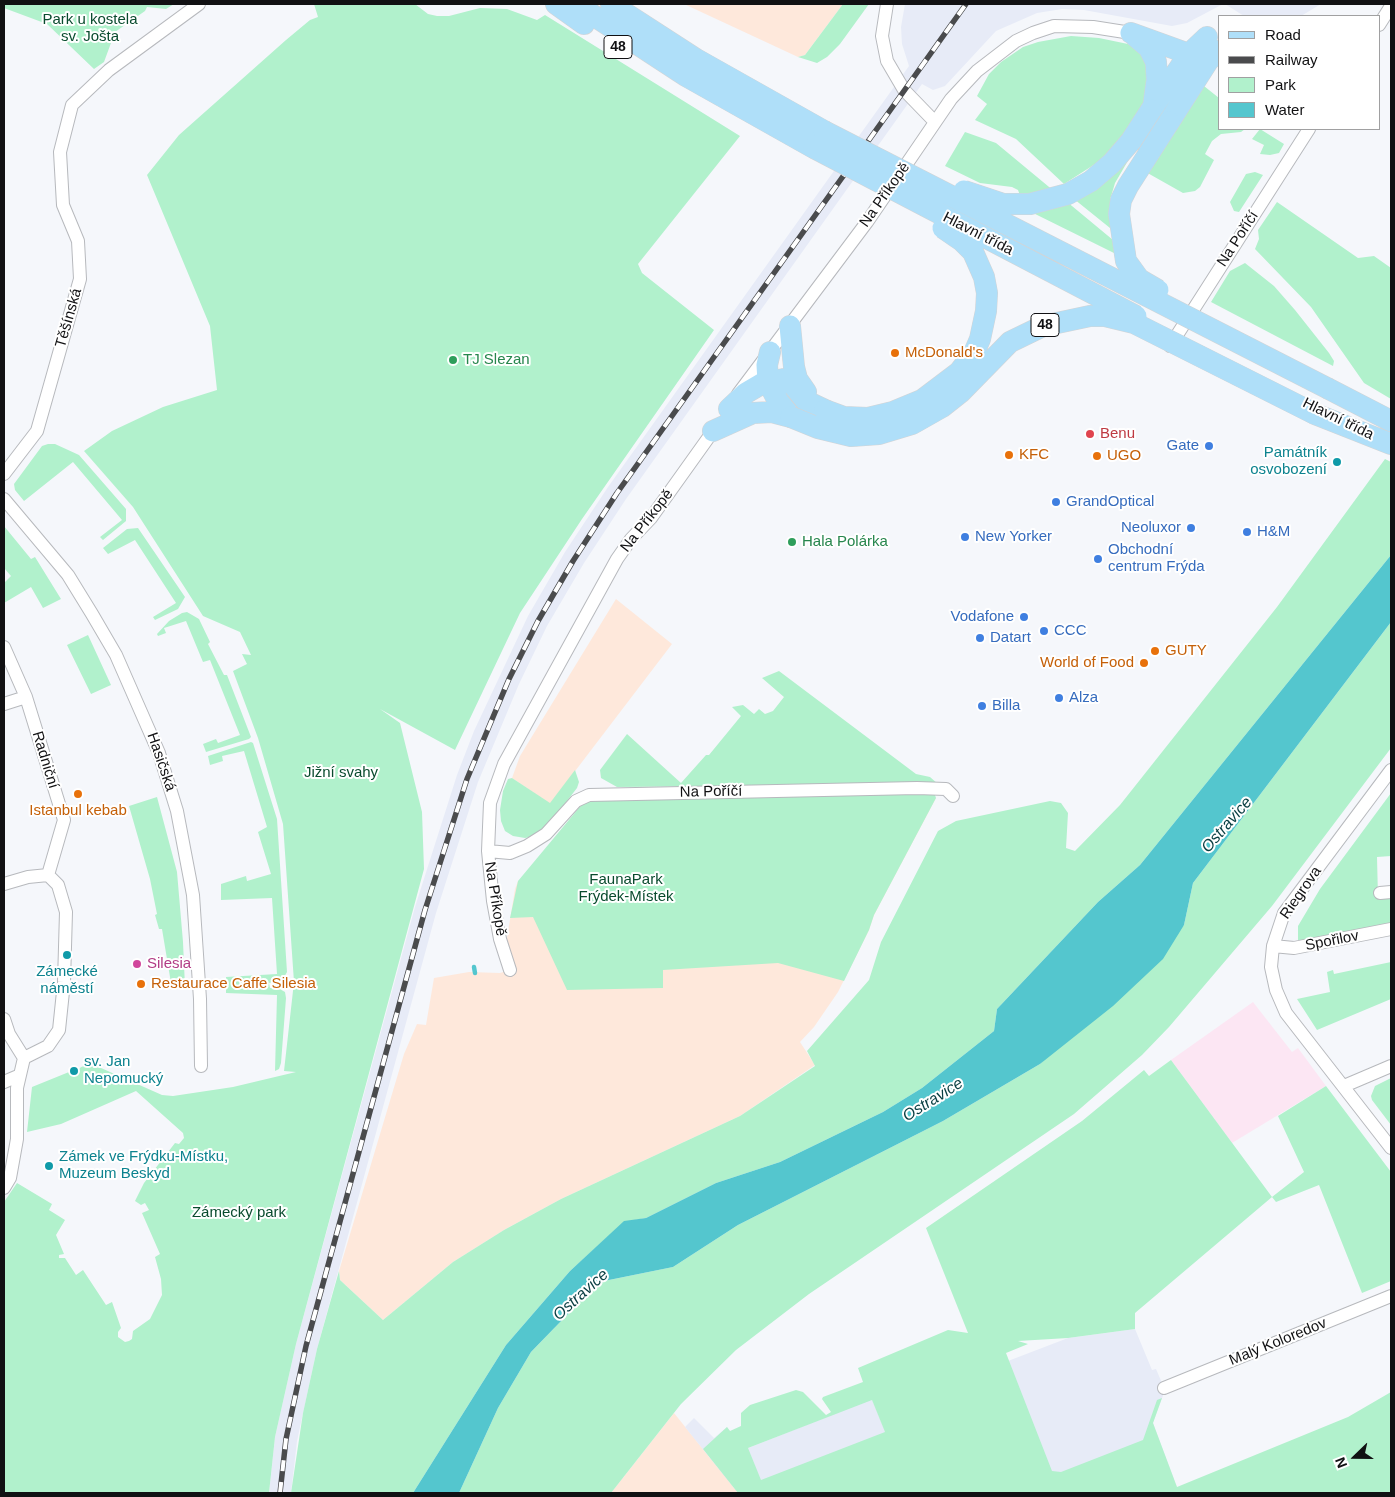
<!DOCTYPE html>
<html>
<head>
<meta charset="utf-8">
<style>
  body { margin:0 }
  #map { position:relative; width:1395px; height:1497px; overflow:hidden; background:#f5f7fb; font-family:Helvetica,sans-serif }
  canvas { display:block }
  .frame { position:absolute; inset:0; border:5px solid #111113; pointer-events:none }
  .legend { position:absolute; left:1218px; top:15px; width:162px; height:115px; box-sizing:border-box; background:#fff; border:1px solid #a0a0a1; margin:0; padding:6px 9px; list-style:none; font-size:15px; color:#111113 }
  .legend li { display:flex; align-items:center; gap:10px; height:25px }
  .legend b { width:25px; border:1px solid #a0a0a1 }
  .north { position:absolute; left:1330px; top:1432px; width:50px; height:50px; -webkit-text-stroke:4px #fff; paint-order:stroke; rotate:248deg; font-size:14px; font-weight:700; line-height:20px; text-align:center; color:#111113 }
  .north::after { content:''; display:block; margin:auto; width:18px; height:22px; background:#111113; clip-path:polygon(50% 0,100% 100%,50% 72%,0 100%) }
</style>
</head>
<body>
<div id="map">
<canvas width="1395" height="1497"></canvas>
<div class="frame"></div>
<ul class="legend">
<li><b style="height:6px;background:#afdff9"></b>Road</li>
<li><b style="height:6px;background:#4a4b4d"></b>Railway</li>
<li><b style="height:14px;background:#b1f1cc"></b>Park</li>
<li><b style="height:14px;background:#54c6ce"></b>Water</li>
</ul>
<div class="north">N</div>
</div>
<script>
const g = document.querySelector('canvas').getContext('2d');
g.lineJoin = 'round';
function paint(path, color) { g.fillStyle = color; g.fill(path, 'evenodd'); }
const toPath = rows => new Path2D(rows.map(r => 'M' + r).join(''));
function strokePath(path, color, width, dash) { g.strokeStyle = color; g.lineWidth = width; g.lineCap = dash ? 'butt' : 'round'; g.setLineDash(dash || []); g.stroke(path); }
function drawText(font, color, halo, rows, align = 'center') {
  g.font = font + ' Helvetica,sans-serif'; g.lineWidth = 4; g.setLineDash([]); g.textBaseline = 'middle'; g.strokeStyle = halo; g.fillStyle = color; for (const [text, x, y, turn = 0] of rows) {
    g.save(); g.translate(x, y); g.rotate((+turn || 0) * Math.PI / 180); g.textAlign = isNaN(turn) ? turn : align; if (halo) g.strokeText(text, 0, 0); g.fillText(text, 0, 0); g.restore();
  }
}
const commercial = toPath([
  [1253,1002,1292,1052,1298,1048,1326,1086,1232,1143,1171,1060]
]);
const industrial = toPath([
  [684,4,843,4,805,55,798,57],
  [616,599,672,644,550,804,512,778,520,756],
  [936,798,874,915,869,930,838,992,814,1027,800,1042,815,1065,740,1116,561,1199,504,1230,453,1262,383,1320,340,1280,339,1271,404,1054,417,1024,426,1025,434,978,469,972,500,973,516,968,506,944,515,889,518,881],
  [674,1413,736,1490,738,1493,611,1493]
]);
const built = toPath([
  [905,4,1223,4,1187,23,1172,26,1084,10,1062,9,1037,13,996,31,945,86,933,90,922,84,626,499,584,563,547,626,519,684,478,782,436,913,317,1349,297,1441,291,1493,269,1493,275,1437,296,1344,415,907,457,775,474,731,528,616,565,552,608,487,909,66,902,44,901,27],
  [1225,4,1321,4,1301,16,1244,16],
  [1135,1329,1152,1370,1156,1369,1165,1390,1153,1423,1179,1493,738,1493,685,1427,694,1418,714,1438,727,1427,743,1450,872,1399,885,1431,1008,1361,1068,1338]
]);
const green = toPath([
  [4,4,174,4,166,9,147,7,145,11,115,32,104,62,94,69,47,24,4,8],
  [314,4,415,4,428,14,437,16,449,16,480,8,507,9,537,20,545,15,740,136,638,264,642,273,714,330,582,519,520,613,455,750,380,709,400,723,422,812,424,869,296,1344,275,1437,269,1493,4,1493,4,1202,17,1183,52,1204,49,1210,65,1220,56,1235,64,1254,59,1255,59,1258,65,1258,76,1275,83,1270,106,1305,112,1302,121,1328,118,1332,118,1337,125,1342,129,1341,132,1339,133,1331,150,1319,162,1295,161,1279,155,1257,160,1254,142,1213,149,1210,145,1203,141,1205,135,1201,144,1183,175,1143,179,1144,184,1138,183,1133,136,1091,61,1124,27,1132,32,1087,69,1072,75,1073,81,1067,92,1064,162,1095,173,1096,233,1087,296,1072,284,1071,294,982,283,824,258,738,233,671,247,664,242,654,251,655,240,632,203,616,133,507,84,451,112,431,163,407,217,390,210,326,147,175,179,135,286,40,310,20,318,17],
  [843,4,869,4,840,44,827,57,817,63,798,57,805,55],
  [1071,36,1099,38,1128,44,1140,50,1153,79,1140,113,1115,145,1103,159,1064,184,1016,139,975,120,987,104,977,96,989,74,1001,62,1023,47,1038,42],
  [1204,86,1219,98,1219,129,1245,129,1241,132,1221,134,1212,141,1205,154,1214,160,1200,187,1195,191,1183,193,1144,171],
  [1260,129,1284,144,1279,153,1270,155,1260,154,1264,145,1252,139],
  [965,132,996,143,1113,240,1116,254,1025,209,1018,190,1012,187,980,183,945,166],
  [1129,159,1115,183,1110,200,1110,228,1074,199],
  [1255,172,1263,175,1239,212,1234,211,1230,202,1246,174],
  [1277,202,1358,258,1374,256,1391,268,1391,399,1364,383,1311,307,1255,249,1259,239,1258,230],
  [1245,263,1274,286,1295,310,1329,353,1334,361,1333,366,1211,302,1230,271],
  [48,444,55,444,79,455,126,509,126,521,103,540,100,537,122,520,73,462,24,501,15,490,14,484,42,446],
  [1385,459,1391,462,1391,555,1140,865,1098,902,997,1009,994,1031,922,1088,883,1112,780,1162,716,1183,646,1218,624,1222,570,1271,506,1345,413,1493,291,1493,303,1413,317,1349,339,1271,340,1280,383,1320,453,1262,504,1230,561,1199,740,1116,815,1066,807,1051,869,980,881,942,938,831,956,821,1050,801,1061,803,1068,813,1066,848,1075,851,1120,805,1277,607],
  [4,526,31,559,35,557,61,599,43,608,31,587,4,603,4,583,11,576,4,568],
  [138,528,185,597,178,609,155,620,153,617,176,603,135,540,108,554,103,548,127,529],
  [187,612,199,619,210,642,208,644,224,675,227,675,251,737,249,739,206,752,203,744,216,739,218,743,240,735,210,660,203,662,186,621,164,628,166,633,158,636,157,634,169,621,182,613],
  [1391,622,1391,748,1272,906,1169,1027,1142,1055,1074,1114,809,1294,736,1350,681,1404,611,1493,459,1493,498,1408,531,1352,599,1282,673,1267,738,1225,943,1121,1040,1064,1184,925,1193,883],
  [88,635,111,685,91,694,67,645],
  [779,671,916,774,930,777,938,784,617,787,601,778,600,770,627,734,681,783,706,755,709,755,741,716,732,707,743,705,754,714,759,709,765,714,773,711,784,697,762,678],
  [251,742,253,743,277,819,287,972,283,979,269,983,270,988,278,988,285,992,286,998,281,1063,279,1069,275,1071,277,995,226,993,226,977,277,974,272,898,221,900,221,884,246,876,247,881,271,874,258,832,267,827,244,751,222,756,223,761,210,765,208,756],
  [575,770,579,782,577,788,546,828,535,836,525,838,513,836,505,831,501,821,500,810,503,791,508,779,512,778,550,803],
  [1391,793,1391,856,1377,857,1378,897,1391,897,1391,925,1302,942,1298,940,1298,926,1320,889],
  [931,794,935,795,936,798,874,915,869,930,844,981,778,963,663,970,663,988,567,990,533,917,510,918,518,881,583,803,590,801],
  [157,797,177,872,183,942,185,987,172,989,162,929,159,929,155,915,157,914,150,879,129,806],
  [1391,962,1391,999,1317,1030,1297,999,1330,992,1327,972,1333,970,1334,974],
  [1171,1060,1272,1197,1304,1172,1278,1116,1326,1086,1391,1172,1391,1281,1362,1293,1319,1185,1276,1202,1272,1197,1135,1313,1135,1329,1068,1338,1018,1341,1028,1344,1006,1353,1052,1471,1061,1472,1143,1440,1157,1400,1162,1398,1153,1423,1177,1487,1348,1417,1391,1392,1391,1493,738,1493,703,1449,727,1427,730,1431,741,1426,741,1413,750,1405,796,1390,803,1392,826,1415,831,1412,822,1399,823,1397,863,1382,858,1368,948,1330,968,1333,926,1228,1082,1121,1144,1070,1149,1076],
  [872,1400,885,1432,761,1480,748,1448],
  [1391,1078,1391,1125,1372,1100,1371,1096,1375,1086]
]);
const water = toPath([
  [1391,555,1391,622,1193,883,1184,925,1163,959,1113,1006,1040,1064,943,1121,738,1225,673,1267,599,1282,531,1352,498,1408,459,1493,413,1493,506,1345,570,1271,624,1221,646,1218,716,1183,780,1162,883,1112,922,1088,994,1031,997,1009,1098,902,1140,865]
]);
const stream = toPath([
  [474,967,475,973]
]);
const minor = toPath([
  [887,4,882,36,887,61,904,90,935,122],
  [1379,25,1391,6],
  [1170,346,1309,129],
  [738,394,867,222,951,99,977,71,1016,41,1033,33,1054,26,1093,27,1131,33],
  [4,474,37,431,80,279,78,241,63,205,60,152,72,105,109,70,199,4],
  [4,499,68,575,92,614,116,655,159,753,177,811,193,895,200,999,201,1066],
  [4,647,26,697,64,820,48,875],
  [4,704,26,697],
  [1391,770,1284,913,1273,946,1271,967,1276,990,1286,1013,1391,1148],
  [488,851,510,853,527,846,546,834,576,801,589,795,917,788,946,789,953,796],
  [4,884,28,877,48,875,58,885,66,912,64,982,59,1030,48,1046,24,1058,9,1034,4,1019],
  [1380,893,1391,892],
  [1273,946,1294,948,1391,929],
  [510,970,500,939,493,901,488,851,490,803,504,764,617,559,631,539,651,518,716,427],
  [4,1082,18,1076],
  [1344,1086,1391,1066],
  [4,1188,10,1178,17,1139,17,1088,24,1058],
  [1164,1388,1391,1296]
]);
const primary = toPath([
  [556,4,584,24],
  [576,4,686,76,814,148],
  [611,4,696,59,824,131],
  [1131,33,1189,54,1219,51],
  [1135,36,1149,48,1156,62,1157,80,1154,102],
  [1151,110,1189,54,1207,37],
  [1169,122,1208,61,1218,51],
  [790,326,794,367,797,379,806,392],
  [770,352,767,365,768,382,778,401,791,417],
  [1329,389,1391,421],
  [729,409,746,393,763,383,784,379,793,385,806,401,825,410],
  [1315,414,1391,444],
  [713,431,753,413,772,412,791,417]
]);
const rail = toPath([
  [280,1493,286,1439,306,1346,425,910,467,779,509,679,538,621,573,561,617,493,966,4]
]);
const primaryBridge = toPath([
  [824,131,1329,389],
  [814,148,1136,316],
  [964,191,1003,204,1030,204,1068,194,1091,181,1112,163,1131,141,1151,110],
  [1158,290,1139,279,1126,261,1119,214,1121,200,1128,186,1169,122],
  [825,410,844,417,868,418,893,412,922,400,959,372,974,353,980,339,986,311,987,293,984,277,973,252,962,241,943,228],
  [791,417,818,428,851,436,879,434,912,424,942,407,961,392,1010,342,1043,326,1090,316,1105,316,1134,323,1315,414]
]);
const markers = [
  [895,353,5,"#e8710a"],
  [453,360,5,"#2e9e5b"],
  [1090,434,5,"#e0444e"],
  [1209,446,5,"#3f7fe0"],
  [1009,455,5,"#e8710a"],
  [1097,456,5,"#e8710a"],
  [1337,462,5,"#0f9aa8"],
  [1056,502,5,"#3f7fe0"],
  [1191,528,5,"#3f7fe0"],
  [1247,532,5,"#3f7fe0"],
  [965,537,5,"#3f7fe0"],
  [792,542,5,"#2e9e5b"],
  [1098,559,5,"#3f7fe0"],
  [1024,617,5,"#3f7fe0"],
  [1044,631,5,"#3f7fe0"],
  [980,638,5,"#3f7fe0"],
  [1155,651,5,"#e8710a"],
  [1144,663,5,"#e8710a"],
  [1059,698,5,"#3f7fe0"],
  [982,706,5,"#3f7fe0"],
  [78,794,5,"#e8710a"],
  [67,955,5,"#0f9aa8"],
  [137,964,5,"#d1479c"],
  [141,984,5,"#e8710a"],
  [74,1071,5,"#0f9aa8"],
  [49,1166,5,"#0f9aa8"]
];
const shields = [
  [618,47,28],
  [1045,325,28]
];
const shieldNames = [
  ["48",618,47],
  ["48",1045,325]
];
const parkNames = [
  ["Park u kostela",90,20],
  ["sv. Jošta",90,37],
  ["Jižní svahy",341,773],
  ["FaunaPark",626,880],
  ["Frýdek-Místek",626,897],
  ["Zámecký park",239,1213]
];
const streetNames = [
  ["Na Příkopě",885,195,-55],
  ["Hlavní třída",978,234,27],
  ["Na Poříčí",1238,239,-57],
  ["Těšínská",69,318,-74],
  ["Hlavní třída",1338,419,26],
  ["Na Příkopě",647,521,-52],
  ["Radniční",45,760,73],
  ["Hasičská",161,762,71],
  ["Na Poříčí",711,792,-1],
  ["Riegrova",1301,893,-55],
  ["Na Příkopě",495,899,81],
  ["Spořilov",1332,941,-11],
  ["Malý Koloredov",1278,1342,-22]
];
const foodNames = [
  ["McDonald's",905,353],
  ["KFC",1019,455],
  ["UGO",1107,456],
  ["GUTY",1165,651],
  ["World of Food",1134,663,"right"],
  ["Istanbul kebab",78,811,"center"],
  ["Restaurace Caffe Silesia",151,984]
];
const leisureNames = [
  ["TJ Slezan",463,360],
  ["Hala Polárka",802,542]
];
const healthNames = [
  ["Benu",1100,434]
];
const shopNames = [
  ["Gate",1199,446,"right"],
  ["GrandOptical",1066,502],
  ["Neoluxor",1181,528,"right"],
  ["H&M",1257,532],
  ["New Yorker",975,537],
  ["Obchodní",1108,550],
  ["centrum Frýda",1108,567],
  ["Vodafone",1014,617,"right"],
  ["CCC",1054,631],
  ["Datart",990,638],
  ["Alza",1069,698],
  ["Billa",992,706]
];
const cultureNames = [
  ["Památník",1327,453,"right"],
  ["osvobození",1327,470,"right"],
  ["Zámecké",67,972,"center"],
  ["náměstí",67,989,"center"],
  ["sv. Jan",84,1062],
  ["Nepomucký",84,1079],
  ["Zámek ve Frýdku-Místku,",59,1157],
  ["Muzeum Beskyd",59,1174]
];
const hotelNames = [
  ["Silesia",147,964]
];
const waterNames = [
  ["Ostravice",1227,825,-49],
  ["Ostravice",933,1100,-32],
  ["Ostravice",581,1295,-42]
];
paint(commercial, '#fce6f3');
paint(industrial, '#fee8db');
paint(built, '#e7ebf7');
paint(green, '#b1f1cc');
paint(water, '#54c6ce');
strokePath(stream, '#54c6ce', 4.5);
strokePath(minor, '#b7b9bd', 14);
strokePath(primary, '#d4d4d5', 22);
strokePath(minor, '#fff', 12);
strokePath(primary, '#afdff9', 21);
strokePath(rail, '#4a4b4d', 5.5);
strokePath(rail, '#fff', 4, [11]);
strokePath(primaryBridge, '#d4d4d5', 22, []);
strokePath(primaryBridge, '#afdff9', 21);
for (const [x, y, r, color] of markers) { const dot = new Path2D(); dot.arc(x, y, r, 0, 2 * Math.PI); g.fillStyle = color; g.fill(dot); strokePath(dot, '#fff', 2); }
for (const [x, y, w] of shields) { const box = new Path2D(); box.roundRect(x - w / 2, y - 11.5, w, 23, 4); g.fillStyle = '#fff'; g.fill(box); strokePath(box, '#111113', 1); }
drawText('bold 14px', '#111113', null, shieldNames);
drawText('15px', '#094b2e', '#fff', parkNames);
drawText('15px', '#111113', '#fff', streetNames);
drawText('15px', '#c56008', '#fff', foodNames, 'left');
drawText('15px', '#27864d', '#fff', leisureNames, 'left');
drawText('15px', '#be3a42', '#fff', healthNames, 'left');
drawText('15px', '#366cbe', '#fff', shopNames, 'left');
drawText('15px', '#0d838f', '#fff', cultureNames, 'left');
drawText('15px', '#b23c85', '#fff', hotelNames, 'left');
drawText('italic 16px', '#083e42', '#fff', waterNames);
</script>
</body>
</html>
